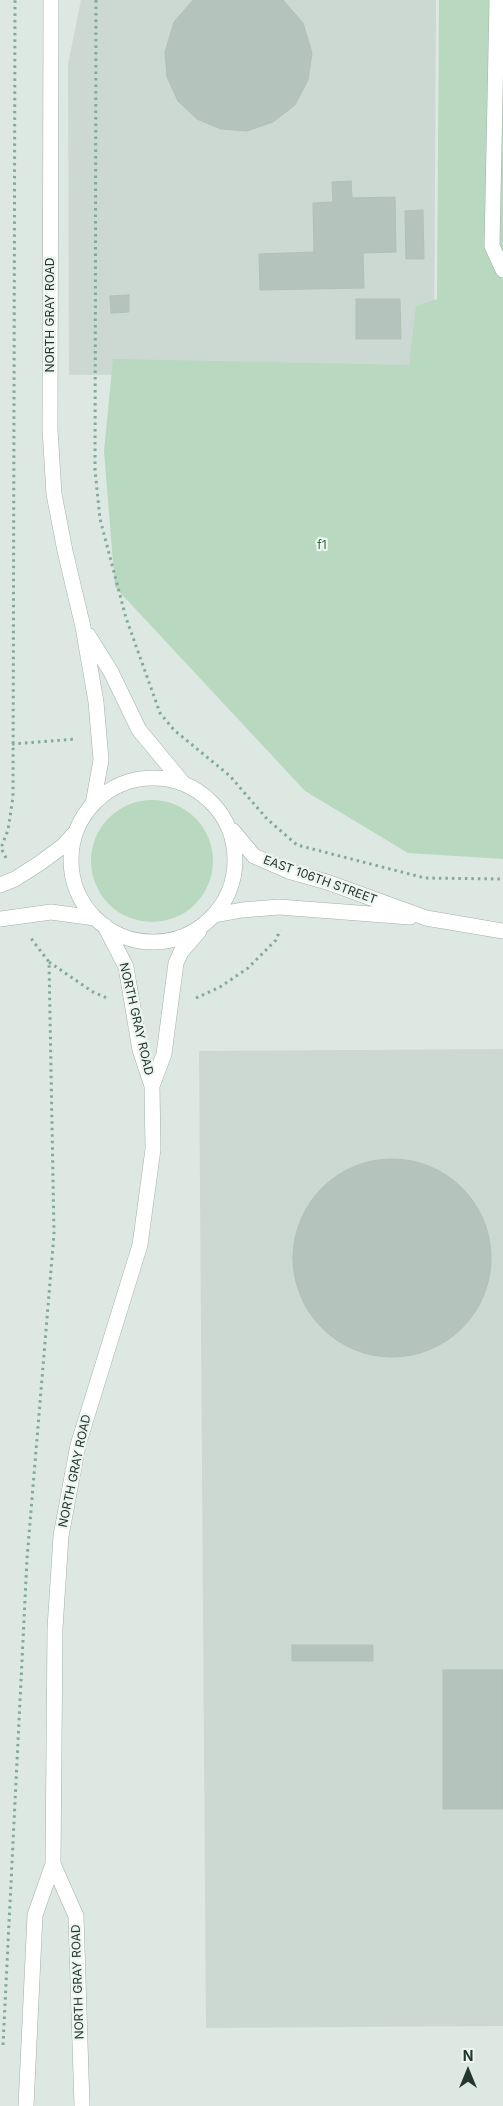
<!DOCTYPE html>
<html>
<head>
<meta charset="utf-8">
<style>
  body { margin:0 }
  #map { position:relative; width:503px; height:2106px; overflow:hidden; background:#dee8e3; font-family:Inter,sans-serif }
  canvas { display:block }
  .north { position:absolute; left:443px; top:2046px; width:50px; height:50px; -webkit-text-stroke:4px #eef5f1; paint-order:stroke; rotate:0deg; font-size:14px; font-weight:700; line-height:20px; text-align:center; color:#21372f }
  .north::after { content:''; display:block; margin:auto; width:18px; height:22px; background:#21372f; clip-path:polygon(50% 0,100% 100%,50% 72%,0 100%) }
</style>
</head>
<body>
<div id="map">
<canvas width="503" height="2106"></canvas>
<div class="north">N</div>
</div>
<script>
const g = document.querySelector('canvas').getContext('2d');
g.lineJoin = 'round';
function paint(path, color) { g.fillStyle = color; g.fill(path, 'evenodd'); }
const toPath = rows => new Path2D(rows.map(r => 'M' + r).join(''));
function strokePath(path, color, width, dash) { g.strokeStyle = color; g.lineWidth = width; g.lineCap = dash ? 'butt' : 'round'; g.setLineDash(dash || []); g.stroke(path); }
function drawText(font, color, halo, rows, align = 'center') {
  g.font = font + ' Inter,sans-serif'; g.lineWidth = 4.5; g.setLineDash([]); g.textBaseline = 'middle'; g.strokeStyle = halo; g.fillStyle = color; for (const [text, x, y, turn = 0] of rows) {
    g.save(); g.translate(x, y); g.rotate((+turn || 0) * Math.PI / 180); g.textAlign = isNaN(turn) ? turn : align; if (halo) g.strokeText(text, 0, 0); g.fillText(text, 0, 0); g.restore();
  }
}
const built = toPath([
  [81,0,436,0,434,372,69,375,68,64],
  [503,1049,503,2026,206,2028,199,1051]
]);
const green = toPath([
  [439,0,503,0,503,859,408,853,305,791,115,587,104,451,113,359,409,365,416,306,437,299],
  '91 861a61 61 0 1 1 122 0a61 61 0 1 1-122 0Z'
]);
const building = toPath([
  [193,0,283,0,303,23,312,53,308,80,295,105,273,122,247,131,221,129,197,119,178,101,167,77,165,52,174,22,193,0],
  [351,181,352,198,395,197,396,252,363,253,364,288,260,290,259,254,314,252,313,203,333,202,332,182,351,181],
  [423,210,424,259,406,259,405,211,423,210],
  [129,295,129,312,111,313,110,296,129,295],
  [356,299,400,299,401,339,356,339,356,299],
  '293 1258a99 99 0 1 1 198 0a99 99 0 1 1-198 0Z',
  [292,1645,373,1645,373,1661,292,1661,292,1645],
  [443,1670,503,1670,503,1809,443,1809,443,1670]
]);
const path = toPath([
  [96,0,95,470,100,519,126,618,160,713,174,730,230,776,267,819,297,845,425,878,503,879],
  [12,744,76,739],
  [6,858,1,848,8,830,13,797,15,0],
  [49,962,93,992,107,998],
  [196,998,220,987,248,968,276,940,280,930],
  [3,2045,27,1559,54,1234,49,962,30,937]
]);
const service = toPath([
  [497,0,492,246,503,270]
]);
const tertiary = toPath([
  [51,0,50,429,54,494,65,551,83,627,96,702,101,760,93,804],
  [88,635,111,672,139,730,183,783],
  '71 860a82 82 0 1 1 164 0a82 82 0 1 1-164 0Z',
  [233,831,254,856,288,871,327,882,426,918,503,931],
  [0,885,15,879,40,863,63,846,74,834],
  [215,915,242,910,279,907,410,917],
  [0,919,51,912,95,918],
  [152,1086,164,1054,176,963,181,952,199,931],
  [53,1864,76,1916,82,2106],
  [26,2106,35,1915,53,1864,55,1628,61,1536,78,1445,140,1245,153,1149,152,1086,140,1050,126,967,105,926]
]);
const streetNames = [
  ["NORTH GRAY ROAD",50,315,-90],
  ["EAST 106TH STREET",320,880,20],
  ["NORTH GRAY ROAD",136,1019,77],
  ["NORTH GRAY ROAD",75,1471,-78],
  ["NORTH GRAY ROAD",78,1982,-92]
];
const parkNames = [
  ["f1",322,545]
];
paint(built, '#ccd8d2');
paint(green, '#b8d8bf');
paint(building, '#b4c3bc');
strokePath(building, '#b1c1b9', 1);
strokePath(service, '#a2afa9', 16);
strokePath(tertiary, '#a2afa9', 16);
strokePath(path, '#81aa9a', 3, [2.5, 4]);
strokePath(service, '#fff', 15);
strokePath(tertiary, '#fff', 15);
drawText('12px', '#21372f', '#eef5f1', streetNames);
drawText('12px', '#2e6a41', '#eef5f1', parkNames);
</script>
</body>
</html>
